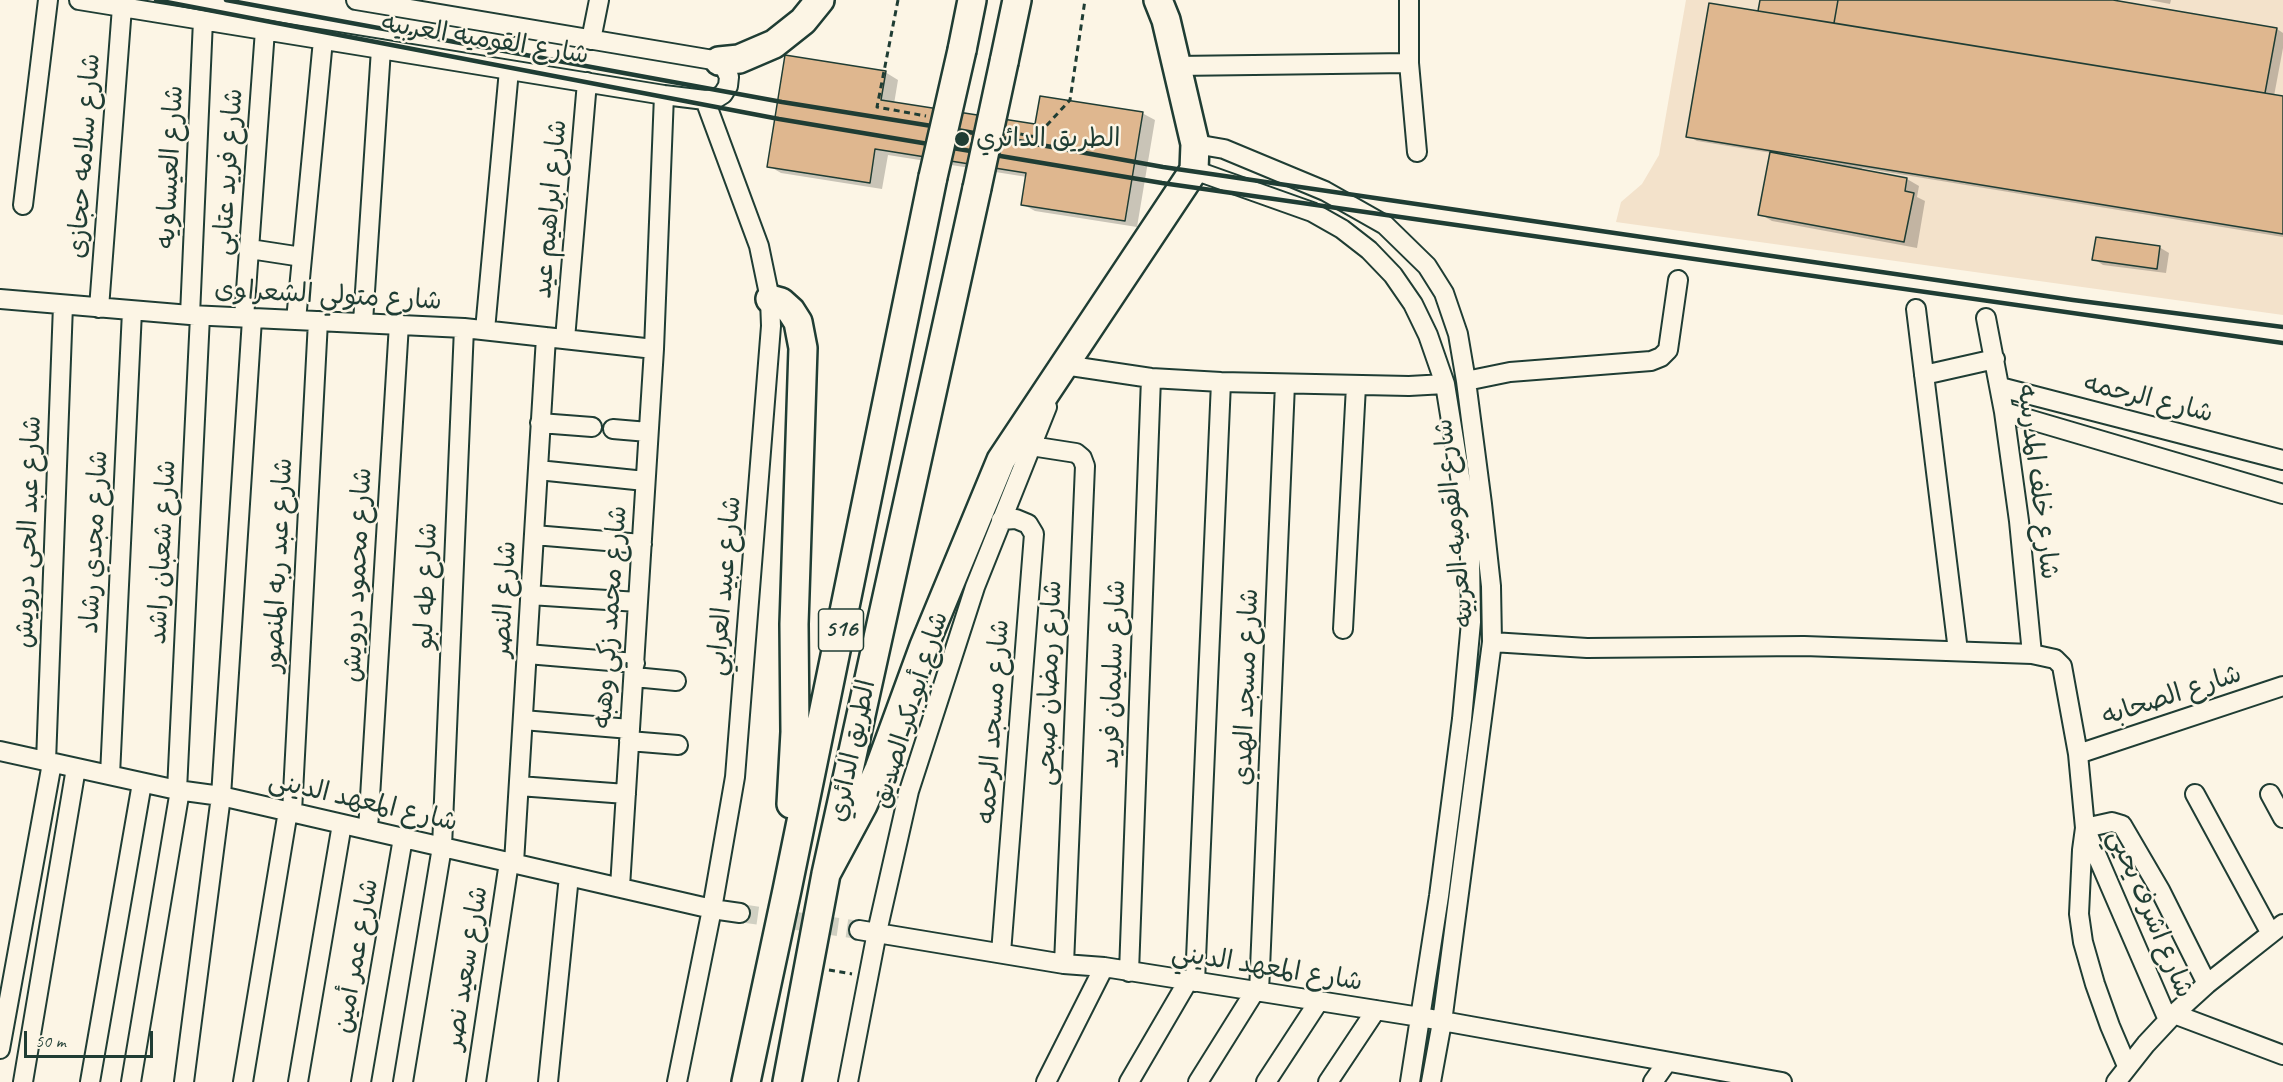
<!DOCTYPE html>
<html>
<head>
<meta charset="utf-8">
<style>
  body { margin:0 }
  #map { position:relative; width:2283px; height:1082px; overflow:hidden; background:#fcf5e5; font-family:Caveat,sans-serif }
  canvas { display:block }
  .scale { position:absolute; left:24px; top:1031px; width:129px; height:27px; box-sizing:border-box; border:3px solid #1f3d34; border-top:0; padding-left:8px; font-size:18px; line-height:21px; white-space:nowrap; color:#1f3d34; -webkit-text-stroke:4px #fcf5e5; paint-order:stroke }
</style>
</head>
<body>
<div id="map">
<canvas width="2283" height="1082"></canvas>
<div class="scale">50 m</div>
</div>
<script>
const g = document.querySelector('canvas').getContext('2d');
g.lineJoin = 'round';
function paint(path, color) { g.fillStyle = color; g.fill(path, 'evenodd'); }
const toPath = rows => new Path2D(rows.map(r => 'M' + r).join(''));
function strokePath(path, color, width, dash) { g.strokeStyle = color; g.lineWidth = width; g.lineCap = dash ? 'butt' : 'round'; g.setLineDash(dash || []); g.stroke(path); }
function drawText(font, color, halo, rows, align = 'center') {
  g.font = font + ' Caveat,"Playpen Sans Arabic",sans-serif'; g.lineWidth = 5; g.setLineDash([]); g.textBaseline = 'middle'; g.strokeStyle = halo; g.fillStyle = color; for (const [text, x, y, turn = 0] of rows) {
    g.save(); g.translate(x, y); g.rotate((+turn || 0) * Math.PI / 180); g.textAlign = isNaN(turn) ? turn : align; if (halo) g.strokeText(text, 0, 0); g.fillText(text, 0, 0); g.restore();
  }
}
const built = toPath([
  [1686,0,2283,0,2283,315,1616,222,1621,202,1642,184,1659,155]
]);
const shadow = toPath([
  [1761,0,2104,0,2277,29,2283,33,2283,48,2274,96,2283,98,2283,237,1862,168,1861,171,1907,179,1919,186,1917,197,1925,201,1917,248,1772,221,1760,214,1772,153,1697,141,1688,136,1759,13],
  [2149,0,2171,0,2170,4],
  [885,72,898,80,894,104,1036,126,1142,113,1155,120,1137,227,1035,211,1022,204,1027,177,888,155,882,189,781,173,769,166],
  [2159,247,2169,253,2166,273,2103,265,2094,259]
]);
const building = toPath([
  [1760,0,1838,0,1834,23,1758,11,1760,0],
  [1838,0,2113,0,2277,28,2265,93,1834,23,1838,0],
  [1709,3,2283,96,2283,234,1686,137,1709,3],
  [785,55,886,71,881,100,1035,124,1040,96,1143,112,1125,221,1021,205,1026,173,875,149,870,183,767,167,785,55],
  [1770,152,1907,178,1905,191,1914,193,1904,242,1758,215,1770,152],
  [2096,237,2160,246,2157,269,2092,260,2096,237]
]);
const minorTunnel = toPath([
  [740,913,859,930]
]);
const path = toPath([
  [898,0,877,107,926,116],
  [1010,132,1036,137,1070,100,1085,0],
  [829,970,852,974]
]);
const minor = toPath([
  [79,0,664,95,705,100,715,99,723,94,728,86,729,77,725,68,719,61,356,0],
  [1409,0,1409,63,1417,152],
  [591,40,599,0],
  [1176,66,1409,63],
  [1195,144,1224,149,1325,191,1385,225,1427,266,1444,293,1458,334,1466,381,1482,504,1491,586,1492,642,1442,1022,1431,1082],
  [1194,170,1312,212,1342,229,1369,250,1393,275,1413,304,1428,335,1445,384,1465,507,1470,558,1471,622,1462,719,1439,896,1410,1082],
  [23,205,48,0],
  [250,249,302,257],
  [0,299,190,315,464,328,654,349],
  [99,308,122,7],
  [1916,309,1958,651],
  [190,315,203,20],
  [244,318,265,30],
  [1986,318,2004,412,2019,521,2032,654],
  [296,320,323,40],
  [363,322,381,49],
  [485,330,509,70],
  [565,339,587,82],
  [1061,373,1064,365,1151,378,1221,382,1409,386,1445,384],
  [1924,375,1995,359],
  [1466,381,1510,372,1651,361,1661,357,1668,350,1678,280],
  [2000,387,2283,460],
  [2004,412,2283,494],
  [540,423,592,427],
  [613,429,648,432],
  [1031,446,1076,453,1082,458,1085,466,1064,964],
  [538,470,645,481],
  [1001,520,1016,519,1028,524,1034,534,1001,953],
  [534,535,642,544],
  [530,595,638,602],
  [1343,629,1356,386],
  [1492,642,1587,648,1804,646,2032,654,2055,659,2062,666,2078,754,2085,828,2082,850,2079,914,2083,942,2095,984,2110,1026,2127,1066],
  [527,654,635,663],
  [634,677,676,681],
  [523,720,630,729],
  [629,741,678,745],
  [0,751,177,790,221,796,712,909,740,913],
  [2078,754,2283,686],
  [46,762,63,305],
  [110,775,132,311],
  [519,786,626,794],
  [177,790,200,316],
  [2195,794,2270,932],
  [2270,794,2283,818],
  [292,812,318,321],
  [368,830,399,324],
  [514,863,546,337],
  [620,887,654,349,664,95],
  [859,930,1064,964,1104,967,1420,1017,1782,1082],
  [1129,972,1151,378],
  [1195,982,1221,382],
  [1259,992,1285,384],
  [2174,1014,2283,1055],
  [2168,1020,2085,828,2112,822,2122,825,2160,890,2207,984],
  [0,1049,52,763],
  [23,1082,76,768],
  [90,1082,142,783],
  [131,1082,180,790],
  [184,1082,221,796,252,319],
  [243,1082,288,811],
  [298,1082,342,824],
  [361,1082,403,838],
  [403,1082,442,847,464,328],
  [476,1082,509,862],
  [548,1082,569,876],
  [677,1082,712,909,735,777,771,326,770,299,759,246,705,100],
  [848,1082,877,932,909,791,975,587,1047,407],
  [1046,1082,1104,967],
  [1129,1082,1188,981],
  [1198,1082,1255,991],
  [1266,1082,1319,1001],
  [1328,1082,1376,1010],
  [1653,1082,1667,1062],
  [2116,1082,2146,1044,2174,1014,2207,984,2283,924]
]);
const highway = toPath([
  [962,50,972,0],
  [719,61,739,59,774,44,803,21,820,0],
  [1004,62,1017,0],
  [770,299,781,302,791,311,798,322,803,348,794,624,795,732,791,804],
  [826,874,863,805,879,769,924,646,1001,460,1194,170,1195,144,1166,20,1158,0],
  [746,1082,787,890,933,177],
  [787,1082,826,874,977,188]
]);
const rail = toPath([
  [156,0,779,119,1162,183,2283,343],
  [226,0,782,102,963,131,1163,167,2073,300,2283,327]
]);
const highwayBridge = toPath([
  [933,177,962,50],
  [977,188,1004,62]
]);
const markers = [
  [962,139,8,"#1f3d34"]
];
const shields = [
  [841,630,45]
];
const shieldNames = [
  ["516",841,630]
];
const streetNames = [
  ["شارع القوميه العربيه",485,40,9],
  ["شارع سلامه حجازى",85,156,-86],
  ["شارع العيساويه",171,167,-87],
  ["شارع فريد عتابى",229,172,-86],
  ["شارع ابراهيم عيد",551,209,-85],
  ["شارع متولي الشعراوى",328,296,3],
  ["شارع الرحمه",2148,399,14],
  ["شارع خلف المدرسه",2037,482,83],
  ["شارع القوميه العربيه",1455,523,-96],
  ["شارع عبد الحى درويش",29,532,-88],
  ["شارع مجدي رشاد",95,542,-87],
  ["شارع شعبان راشد",163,552,-87],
  ["شارع عبد ربه المنصور",279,565,-87],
  ["شارع محمود درويش",358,575,-87],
  ["شارع طه لبو",427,586,-88],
  ["شارع عبيد العرابي",725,586,-85],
  ["شارع النصر",505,599,-87],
  ["شارع محمد زكي وهبه",611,617,-86],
  ["شارع سليمان فريد",1114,674,-88],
  ["شارع رمضان صبحى",1050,683,-88],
  ["شارع مسجد الهدي",1247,687,-88],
  ["شارع الصحابه",2172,696,-18],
  ["شارع أبو بكر الصديق",911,710,-73],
  ["شارع مسجد الرحمه",994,722,-86],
  ["الطريق الدائري",853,751,-78],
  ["شارع المعهد الدينى",363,802,13],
  ["شارع اشرف يحيي",2150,914,67],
  ["شارع عمر أمين",357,956,-80],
  ["شارع سعيد نصر",467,968,-81],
  ["شارع المعهد الديني",1267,968,9]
];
const poiNames = [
  ["الطريق الدائري",976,139]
];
paint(built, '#f3e2cb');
paint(shadow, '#0003');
paint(building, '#dfb78f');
strokePath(building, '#1f3d34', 1.5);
strokePath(minorTunnel, '#d0d0c2', 18, [18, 9]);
strokePath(minor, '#1f3d34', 22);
strokePath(highway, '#1f3d34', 32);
strokePath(path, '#1f3d34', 3, [6, 4.5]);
strokePath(minor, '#fcf5e5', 18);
strokePath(highway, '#fcf5e5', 27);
strokePath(rail, '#1f3d34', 4.5);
strokePath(highwayBridge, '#1f3d34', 32, []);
strokePath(highwayBridge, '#fcf5e5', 27);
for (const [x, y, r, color] of markers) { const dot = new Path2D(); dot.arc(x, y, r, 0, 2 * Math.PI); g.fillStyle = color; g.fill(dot); strokePath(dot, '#fcf5e5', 2); }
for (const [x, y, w] of shields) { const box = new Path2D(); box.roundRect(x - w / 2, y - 21, w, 42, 4.5); g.fillStyle = '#fcf5e5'; g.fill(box); strokePath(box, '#1f3d34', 1.5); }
drawText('bold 24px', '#1f3d34', null, shieldNames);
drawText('26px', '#1f3d34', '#fcf5e5', streetNames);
drawText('26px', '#1f3d34', '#fcf5e5', poiNames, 'left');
</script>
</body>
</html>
